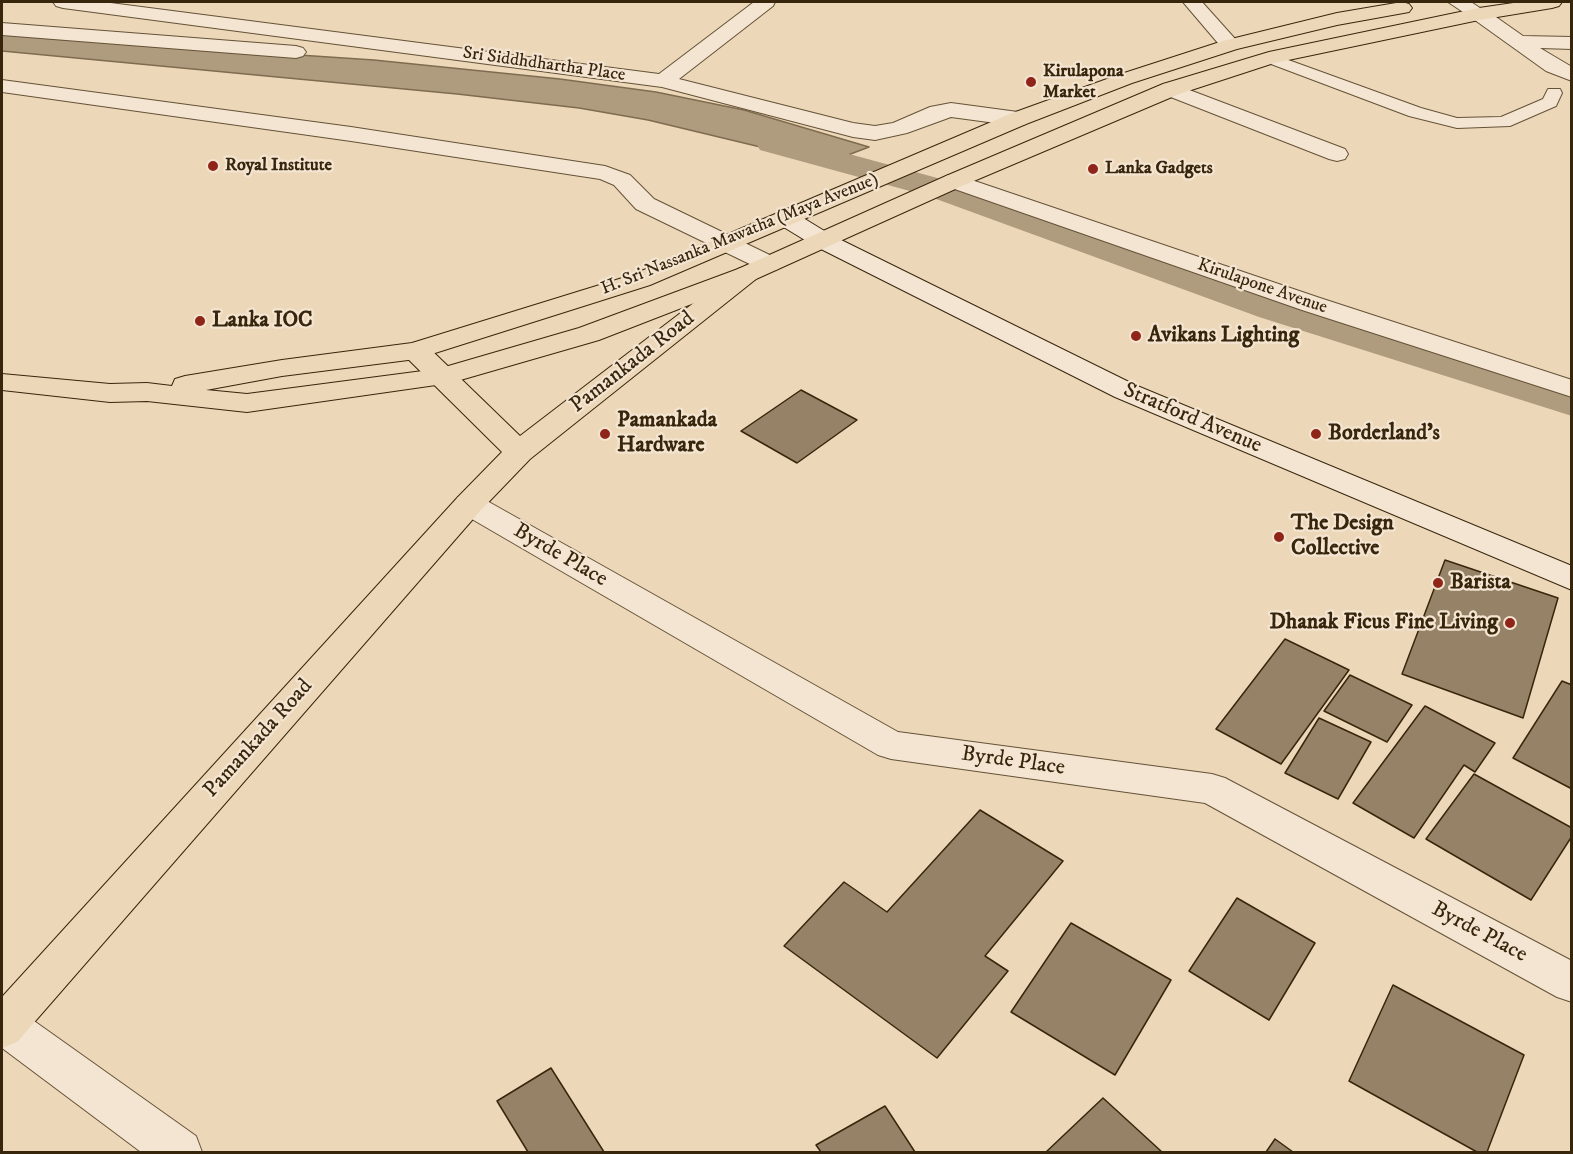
<!DOCTYPE html>
<html>
<head>
<meta charset="utf-8">
<style>
  body { margin:0 }
  #map { position:relative; width:1573px; height:1154px; overflow:hidden; background:#edd7b9; font-family:"IM FELL DW Pica",serif }
  canvas { display:block }
  .frame { position:absolute; inset:0; border:3px solid #38260c; pointer-events:none }
</style>
</head>
<body>
<div id="map">
<canvas width="1573" height="1154"></canvas>
<div class="frame"></div>
</div>
<script>
const g = document.querySelector('canvas').getContext('2d');
g.lineJoin = 'round';
function paint(path, color) { g.fillStyle = color; g.fill(path, 'evenodd'); }
const toPath = rows => new Path2D(rows.map(r => 'M' + r).join(''));
function strokePath(path, color, width, dash) { g.strokeStyle = color; g.lineWidth = width; g.lineCap = dash ? 'butt' : 'round'; g.setLineDash(dash || []); g.stroke(path); }
function drawText(font, color, halo, rows, align = 'center') {
  g.font = font + ' "IM FELL DW Pica",serif'; g.lineWidth = 4.5; g.setLineDash([]); g.textBaseline = 'middle'; g.strokeStyle = halo; g.fillStyle = color; for (const [text, x, y, turn = 0] of rows) {
    g.save(); g.translate(x, y); g.rotate((+turn || 0) * Math.PI / 180); g.textAlign = isNaN(turn) ? turn : align; if (halo) g.strokeText(text, 0, 0); g.fillText(text, 0, 0); g.restore();
  }
}
const water = toPath([
  [2,32,164,46,374,60,560,79,656,92,744,110,869,147,827,163,648,120,579,108,457,94,2,51,2,32]
]);
const canal = toPath([
  [772,133,952,182,1287,301,1572,389,1572,416,1259,317,928,196,760,150,756,143,760,136,772,133]
]);
const building = toPath([
  [801,390,857,420,797,463,741,431,801,390],
  [1445,560,1558,598,1523,718,1402,674,1445,560],
  [1285,639,1349,670,1281,764,1216,729,1285,639],
  [1350,675,1412,705,1387,742,1324,711,1350,675],
  [1562,681,1572,685,1572,789,1513,758,1562,681],
  [1425,706,1495,743,1475,772,1464,765,1414,838,1353,803,1425,706],
  [1319,718,1371,742,1338,799,1285,773,1319,718],
  [1474,774,1572,828,1572,836,1531,900,1426,839,1474,774],
  [980,810,1063,861,985,956,1008,971,937,1058,784,946,844,882,887,912,980,810],
  [1237,898,1315,943,1269,1020,1189,971,1237,898],
  [1071,923,1171,980,1115,1075,1011,1012,1071,923],
  [1393,985,1524,1055,1487,1152,1477,1152,1349,1081,1393,985],
  [551,1068,604,1152,528,1152,497,1101,551,1068],
  [1103,1098,1162,1152,1046,1152,1103,1098],
  [885,1106,915,1152,821,1152,816,1145,885,1106],
  [1275,1139,1293,1152,1266,1152,1275,1139]
]);
const service = toPath([
  [1269,53,1421,108,1457,118,1501,117,1543,99,1548,89,1560,89,1562,93,1556,106,1510,126,1457,128,1409,116,1263,61,1261,58,1263,55,1269,53]
]);
const minor = toPath([
  [53,2,103,2,659,74,754,2,775,2,773,6,679,79,853,123,875,126,893,123,930,107,951,103,1018,112,1026,114,1029,119,1026,124,1018,126,951,117,907,133,875,140,853,137,662,87,63,8,56,6,53,2],
  [1183,2,1202,2,1237,41,1240,45,1237,49,1223,49,1183,2],
  [1479,8,1486,10,1523,36,1572,37,1572,49,1540,48,1572,67,1572,81,1546,71,1472,18,1469,14,1472,10,1479,8],
  [2,23,296,46,303,48,306,52,303,56,296,58,2,35,2,23],
  [2,80,351,127,605,166,630,175,654,199,778,259,782,264,778,269,769,272,760,269,636,209,614,185,600,179,351,141,2,92,2,80],
  [1171,83,1345,149,1348,154,1345,159,1337,161,1329,159,1163,94,1160,89,1163,84,1171,83],
  [954,174,1320,298,1572,380,1572,397,1302,310,946,186,942,181,946,176,954,174],
  [469,494,480,497,898,732,1212,774,1225,778,1572,961,1572,1002,1557,997,1205,803,891,759,878,755,458,511,453,504,458,497,469,494],
  [5,1005,20,1011,196,1136,202,1152,141,1152,2,1048,2,1006,5,1005]
]);
const tertiary = toPath([
  [1448,2,1471,2,1489,14,1486,18,1472,18,1448,2]
]);
const secondary = toPath([
  [786,211,795,213,831,235,1135,385,1572,566,1572,590,1115,397,813,245,777,223,774,218,777,213,786,211]
]);
const primary = toPath([
  [747,266,756,269,760,274,756,279,530,459,480,511,17,1042,2,1048,2,997,458,497,502,452,406,357,402,351,406,345,416,343,426,345,520,436,738,269,747,266]
]);
const trunk = toPath([
  [1402,2,1409,4,1412,8,1409,12,1337,25,1237,49,1132,83,1026,124,650,285,416,359,282,376,206,390,247,394,438,369,579,328,738,269,946,176,1163,84,1269,52,1479,8,1520,2,1562,2,1559,6,1552,8,1479,20,1274,63,1179,94,962,186,756,279,599,340,450,383,247,412,147,401,110,402,2,390,2,374,110,384,147,383,172,386,175,379,185,376,282,360,412,343,632,275,1010,114,1118,75,1223,41,1337,13,1402,2]
]);
const markers = [
  [1031,82,6,"#8f2418"],
  [213,166,6,"#8f2418"],
  [1093,169,6,"#8f2418"],
  [200,321,6,"#8f2418"],
  [1136,336,6,"#8f2418"],
  [605,434,6,"#8f2418"],
  [1316,434,6,"#8f2418"],
  [1279,537,6,"#8f2418"],
  [1438,583,6,"#8f2418"],
  [1510,623,6,"#8f2418"]
];
const farStreetnames = [
  ["Sri Siddhdhartha Place",544,65,8],
  ["H. Sri Nassanka Mawatha (Maya Avenue)",740,235,-22],
  ["Kirulapone Avenue",1262,287,19]
];
const farPoinames = [
  ["Kirulapona",1043,72],
  ["Market",1043,93],
  ["Royal Institute",225,166],
  ["Lanka Gadgets",1105,169]
];
const poiNames = [
  ["Lanka IOC",212,321],
  ["Avikans Lighting",1148,336],
  ["Pamankada",617,421],
  ["Hardware",617,446],
  ["Borderland's",1328,434],
  ["The Design",1291,524],
  ["Collective",1291,549],
  ["Barista",1450,583],
  ["Dhanak Ficus Fine Living",1498,623,"right"]
];
const streetNames = [
  ["Pamankada Road",633,363,-38],
  ["Stratford Avenue",1192,419,23],
  ["Byrde Place",560,556,30],
  ["Pamankada Road",259,739,-48],
  ["Byrde Place",1013,762,8],
  ["Byrde Place",1479,933,28]
];
paint(water, '#af9b7e');
strokePath(water, '#7f6c50', 1.5);
paint(canal, '#af9b7e');
paint(building, '#968266');
strokePath(building, '#38260c', 1.5);
strokePath(service, '#655237', 2);
strokePath(minor, '#655237', 2);
strokePath(tertiary, '#655237', 2);
strokePath(secondary, '#38260c', 2);
strokePath(primary, '#38260c', 2);
strokePath(trunk, '#38260c', 2);
paint(service, '#f3e5d2');
paint(minor, '#f3e5d2');
paint(tertiary, '#f3e5d2');
paint(secondary, '#f3e5d2');
paint(primary, '#edd7b9');
paint(trunk, '#edd7b9');
for (const [x, y, r, color] of markers) { const dot = new Path2D(); dot.arc(x, y, r, 0, 2 * Math.PI); g.fillStyle = color; g.fill(dot); strokePath(dot, '#f3e5d2', 2); }
drawText('18px', '#38260c', '#f3e5d2', farStreetnames);
drawText('bold 18px', '#38260c', '#f3e5d2', farPoinames, 'left');
drawText('bold 22px', '#38260c', '#f3e5d2', poiNames, 'left');
drawText('22px', '#38260c', '#f3e5d2', streetNames);
</script>
</body>
</html>
